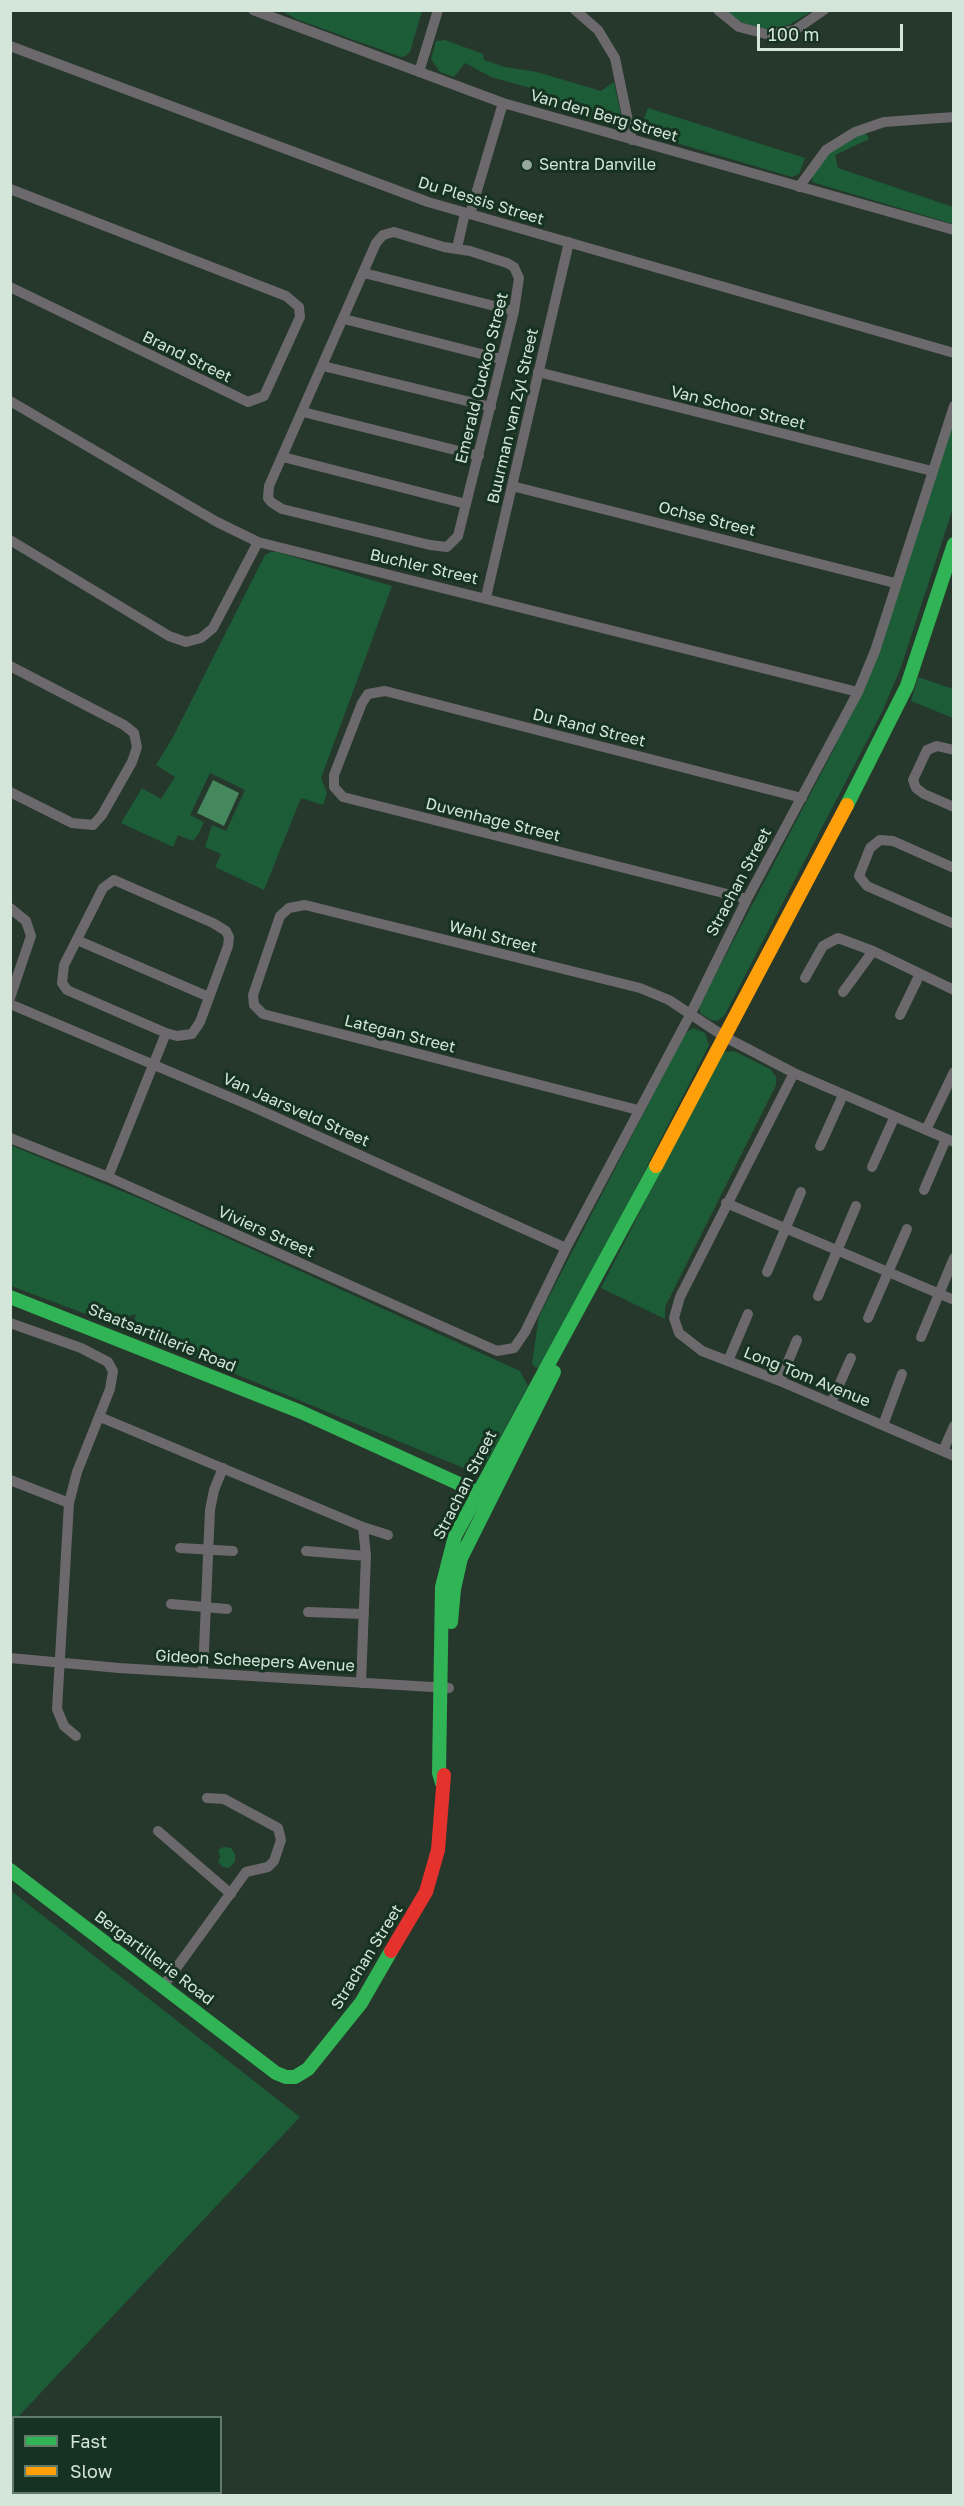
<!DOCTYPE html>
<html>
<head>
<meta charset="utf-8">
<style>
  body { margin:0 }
  #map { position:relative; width:964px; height:2506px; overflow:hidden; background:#26372c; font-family:"Golos Text",sans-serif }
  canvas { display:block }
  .frame { position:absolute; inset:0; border:12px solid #d4e5d9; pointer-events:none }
  .legend { position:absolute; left:12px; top:2416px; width:210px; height:78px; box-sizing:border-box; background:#163220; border:2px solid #627a6a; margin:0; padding:8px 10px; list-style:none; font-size:18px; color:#d4e5d9 }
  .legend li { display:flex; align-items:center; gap:12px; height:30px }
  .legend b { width:30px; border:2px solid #627a6a }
  .scale { position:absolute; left:757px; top:24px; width:146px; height:27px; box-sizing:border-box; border:3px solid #d4e5d9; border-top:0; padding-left:8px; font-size:18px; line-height:21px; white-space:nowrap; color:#d4e5d9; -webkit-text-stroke:4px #163220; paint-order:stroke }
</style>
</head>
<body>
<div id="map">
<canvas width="964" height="2506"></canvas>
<div class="frame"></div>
<ul class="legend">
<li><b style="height:8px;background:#30b455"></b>Fast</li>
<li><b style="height:8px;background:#ff9f0a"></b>Slow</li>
</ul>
<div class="scale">100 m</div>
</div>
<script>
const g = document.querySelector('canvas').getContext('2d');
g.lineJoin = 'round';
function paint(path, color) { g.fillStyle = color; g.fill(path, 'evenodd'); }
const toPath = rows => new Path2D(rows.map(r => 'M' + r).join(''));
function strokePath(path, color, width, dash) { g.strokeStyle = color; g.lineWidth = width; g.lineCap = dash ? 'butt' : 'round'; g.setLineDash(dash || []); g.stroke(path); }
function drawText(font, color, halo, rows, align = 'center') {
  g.font = font + ' "Golos Text",sans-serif'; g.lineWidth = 6; g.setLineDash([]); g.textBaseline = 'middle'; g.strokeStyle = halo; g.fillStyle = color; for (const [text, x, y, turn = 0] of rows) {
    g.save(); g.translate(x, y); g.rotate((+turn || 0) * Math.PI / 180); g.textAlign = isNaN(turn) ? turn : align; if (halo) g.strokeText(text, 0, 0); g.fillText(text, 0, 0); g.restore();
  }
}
const green = toPath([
  [282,11,422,11,410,52,406,56,401,57,296,19],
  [726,11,812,11,789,25,766,29,743,23],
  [445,40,483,54,484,60,505,67,537,72,601,91,614,82,621,115,619,121,611,125,581,117,534,89,491,77,465,63,454,77,440,72,431,59,436,41],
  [648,108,805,158,799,174,792,177,646,134,635,125,635,120,643,121],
  [864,130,869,139,835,155,838,168,953,207,953,224,812,182,813,173,826,155],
  [953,423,953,508,901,667,882,712,724,1016,717,1021,711,1020,700,1013,699,1006,835,747],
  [271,552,277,552,392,586,321,778,327,793,323,805,301,798,264,890,215,867,221,854,205,847,212,825,226,831,245,790,210,773,190,815,204,822,199,833,193,841,178,835,173,847,121,823,142,788,161,799,175,777,156,765,173,737,265,555],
  [918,677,953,689,953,718,911,701],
  [693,1028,705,1033,709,1045,624,1211,540,1367,536,1368,532,1364,539,1316,685,1033],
  [734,1051,770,1069,776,1077,776,1085,665,1307,665,1319,601,1288,719,1057,724,1052],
  [10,1145,148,1202,520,1371,528,1386,485,1465,477,1469,466,1469,131,1331,136,1314,129,1316,126,1329,11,1286],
  [223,1847,231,1848,235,1854,235,1862,229,1868,223,1867,218,1862,220,1857,218,1850],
  [10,1890,300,2117,18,2417,14,2418,11,2426]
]);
const water = toPath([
  [213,780,239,793,224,826,197,813]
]);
const street = toPath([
  [253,10,503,103,954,230],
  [575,10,598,30,615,58,632,140],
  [718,10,739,27,770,35,795,30,824,10],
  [10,46,428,202,954,353],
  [419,72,438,10],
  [799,187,826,150,855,132,884,122,954,117],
  [10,189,286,296,299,307,300,317,264,396,248,402,10,287],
  [470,214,503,103],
  [394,232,444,247,470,251,507,263,514,267,519,278,514,311,458,536,447,547,430,545,282,509,271,502,268,498,269,486,376,243,383,235,394,232],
  [457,248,465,213],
  [364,273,514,311],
  [344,319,501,359],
  [323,366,491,407],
  [538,372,932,471],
  [10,401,217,522,258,542,858,692],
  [303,412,479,456],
  [283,457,466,504],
  [512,486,895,583],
  [10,540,169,636,186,642,201,638,213,628,258,542],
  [486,597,569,242],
  [10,666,124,725,134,733,137,747,132,762,102,815,93,825,72,823,10,792],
  [954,750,937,746,927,750,913,780,916,788,924,794,954,807],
  [954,868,893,841,880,840,870,848,859,876,867,886,954,924],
  [114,880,213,923,226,931,229,937,228,946,200,1022,192,1034,177,1036,166,1033,67,990,62,983,64,965,103,888,114,880],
  [747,899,343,797,334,787,334,775,362,703,368,694,385,691,802,798],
  [10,908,26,921,31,936,10,998],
  [77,940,209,997],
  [805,978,823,946,838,938,873,951,954,990],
  [843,992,873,951],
  [10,1004,251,1106,566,1248],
  [900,1015,920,974],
  [794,1073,680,1297,674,1318,679,1333,702,1351,780,1381,954,1456],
  [638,1110,263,1014,254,1005,253,995,280,916,289,908,305,905,640,988,669,1000,725,1037,794,1073,954,1142],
  [926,1130,954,1072],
  [10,1138,108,1177,497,1351,514,1348,525,1332,566,1248,690,1015,747,899,858,692,875,651,954,406],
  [820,1146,843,1095],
  [872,1167,894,1118],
  [108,1177,166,1033],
  [924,1190,946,1139],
  [726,1203,954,1300],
  [767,1272,801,1192],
  [818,1296,856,1206],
  [868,1318,907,1229],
  [10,1323,81,1348,108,1362,113,1371,110,1389,77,1472,69,1503,57,1709,64,1726,76,1736],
  [921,1337,954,1258],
  [728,1361,748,1314],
  [780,1381,797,1340],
  [831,1403,851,1358],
  [100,1417,363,1527,388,1535],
  [883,1425,902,1374],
  [943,1451,954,1426],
  [10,1480,69,1503],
  [180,1548,233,1551],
  [306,1551,366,1556],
  [171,1604,227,1609],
  [308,1612,364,1614],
  [10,1658,119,1668,449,1688],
  [203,1673,210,1510,214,1490,223,1468],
  [361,1683,366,1556,363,1527],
  [158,1831,231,1894],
  [164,1985,246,1872,268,1867,274,1861,281,1840,278,1828,224,1799,207,1798]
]);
const fast = toPath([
  [847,805,907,686,954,544],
  [10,1297,301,1412,486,1496],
  [451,1622,454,1589,461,1558,554,1372],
  [442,1783,439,1773,442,1587,455,1536,656,1166],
  [10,1870,276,2073,286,2077,295,2077,308,2069,361,2003,391,1951]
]);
const slow = toPath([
  [656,1166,847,805]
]);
const jam = toPath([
  [391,1951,426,1892,438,1850,444,1775]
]);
const markers = [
  [527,165,6,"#97a89c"]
];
const streetNames = [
  ["Van den Berg Street",604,116,16],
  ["Du Plessis Street",481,201,17],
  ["Brand Street",187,357,26],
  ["Emerald Cuckoo Street",482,378,-76],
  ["Van Schoor Street",738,408,14],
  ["Buurman van Zyl Street",513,416,-77],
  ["Ochse Street",707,519,14],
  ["Buchler Street",424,567,13],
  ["Du Rand Street",589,728,14],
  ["Duvenhage Street",493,820,14],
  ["Strachan Street",739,882,-62],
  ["Wahl Street",493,937,14],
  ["Lategan Street",400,1034,14],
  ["Van Jaarsveld Street",296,1110,24],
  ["Viviers Street",266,1232,24],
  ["Staatsartillerie Road",162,1338,22],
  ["Long Tom Avenue",807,1377,22],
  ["Strachan Street",465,1485,-63],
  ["Gideon Scheepers Avenue",255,1661,3],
  ["Strachan Street",367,1957,-58],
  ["Bergartillerie Road",154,1958,37]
];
const poiNames = [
  ["Sentra Danville",539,165]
];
paint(green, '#1c5d38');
paint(water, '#45885e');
strokePath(street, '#6c696c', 10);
strokePath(fast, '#30b455', 14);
strokePath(slow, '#ff9f0a', 14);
strokePath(jam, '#e5322d', 14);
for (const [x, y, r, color] of markers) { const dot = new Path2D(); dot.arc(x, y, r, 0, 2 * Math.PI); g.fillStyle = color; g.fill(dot); strokePath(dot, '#163220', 2); }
drawText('16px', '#d4e5d9', '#163220', streetNames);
drawText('16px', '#d4e5d9', '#163220', poiNames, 'left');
</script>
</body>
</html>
